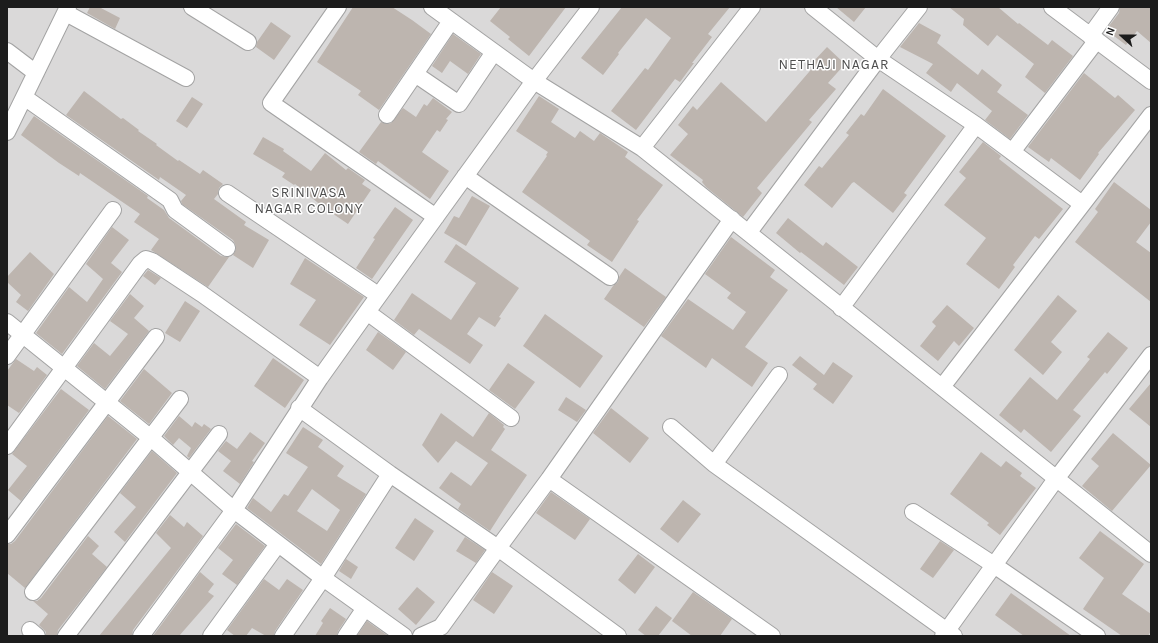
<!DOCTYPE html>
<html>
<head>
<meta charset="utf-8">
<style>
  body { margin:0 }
  #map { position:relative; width:1158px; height:643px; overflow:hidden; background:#ede9e2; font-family:Karla,sans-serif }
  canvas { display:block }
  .frame { position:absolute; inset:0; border:8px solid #1c1c1c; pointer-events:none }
  .north { position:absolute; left:1102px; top:16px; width:40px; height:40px; -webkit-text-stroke:3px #fff; paint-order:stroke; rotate:291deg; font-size:11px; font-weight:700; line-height:16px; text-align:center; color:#1c1c1c }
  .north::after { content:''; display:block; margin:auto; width:14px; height:18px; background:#1c1c1c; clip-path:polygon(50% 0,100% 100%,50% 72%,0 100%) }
</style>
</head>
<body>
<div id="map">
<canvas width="1158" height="643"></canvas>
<div class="frame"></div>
<div class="north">N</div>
</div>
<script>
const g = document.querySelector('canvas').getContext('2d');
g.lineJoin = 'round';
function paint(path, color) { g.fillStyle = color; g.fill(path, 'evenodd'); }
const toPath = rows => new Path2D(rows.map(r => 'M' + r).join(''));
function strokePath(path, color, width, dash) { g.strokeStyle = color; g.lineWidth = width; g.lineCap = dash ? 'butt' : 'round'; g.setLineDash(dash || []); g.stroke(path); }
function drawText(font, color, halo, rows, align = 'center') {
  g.font = font + ' Karla,sans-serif'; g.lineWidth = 3; g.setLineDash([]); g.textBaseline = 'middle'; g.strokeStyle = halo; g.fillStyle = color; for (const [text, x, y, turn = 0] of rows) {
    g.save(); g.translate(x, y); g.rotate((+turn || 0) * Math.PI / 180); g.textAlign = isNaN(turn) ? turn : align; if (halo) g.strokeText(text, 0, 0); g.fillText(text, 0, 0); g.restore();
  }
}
const residential = toPath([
  [7,7,1151,7,1151,636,7,636]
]);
const building = toPath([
  [90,7,99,7,120,18,115,29,87,13],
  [353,7,392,7,412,20,431,34,379,110,358,95,361,91,317,62],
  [501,7,566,7,529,56,508,39,510,37,490,21],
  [622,7,730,7,708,34,712,37,692,63,694,63,680,82,675,79,636,130,611,111,645,68,648,70,671,38,646,18,618,53,619,54,603,75,581,58],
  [836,7,866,7,854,22],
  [949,7,998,7,1018,24,1019,23,1048,45,1052,40,1073,56,1045,93,1025,77,1034,64,997,35,988,46,963,25,964,19],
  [1120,7,1151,7,1151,43,1137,31,1126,45,1106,30,1119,13],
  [271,22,291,36,274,60,256,47,257,42],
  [919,23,941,35,937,43,978,75,982,69,1002,85,997,92,1028,115,1010,139,985,120,992,111,957,83,951,92,926,73,933,64,900,47],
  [453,34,481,54,468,74,450,61,442,73,432,66],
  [827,47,845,64,828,83,836,89,809,120,812,122,757,188,762,193,743,217,706,187,702,182,703,180,670,155,688,134,678,125,693,106,697,110,721,82,766,122,815,65,813,62],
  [1084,73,1115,98,1118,95,1135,110,1098,153,1099,154,1080,180,1051,158,1049,162,1028,147],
  [883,89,946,136,904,193,907,195,893,213,854,182,852,183,832,208,804,185,819,166,822,168,849,135,846,133,861,114,864,116],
  [84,91,121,119,123,118,139,130,138,131,157,144,156,145,178,161,179,160,200,174,203,170,223,184,219,188,218,194,214,199,246,222,244,225,269,240,253,268,233,255,236,249,235,244,233,240,182,204,181,201,186,195,160,177,159,180,66,115],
  [539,96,559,109,551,122,575,138,580,131,594,141,600,133,628,152,625,157,663,185,637,220,639,221,612,262,587,245,590,241,522,192,547,156,546,155,548,152,516,131],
  [192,97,203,104,187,128,176,121],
  [433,98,452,112,446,119,448,120,440,132,437,130,422,152,449,171,430,199,378,161,376,164,359,152,381,122,386,124,391,123,403,108,416,117,424,104,427,106],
  [34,116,148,196,147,198,164,210,169,218,221,256,229,257,208,287,151,250,159,239,134,222,140,214,80,173,79,176,59,163,21,135],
  [263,137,284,149,283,151,311,171,325,153,346,170,348,168,365,180,362,184,371,190,348,224,323,207,295,184,294,185,282,177,285,173,253,154],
  [983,142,1001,156,999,159,1063,209,1039,239,1035,236,1013,265,1015,267,999,289,966,264,986,238,944,205,966,178,959,172],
  [1114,182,1151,210,1151,222,1136,242,1151,253,1151,302,1075,242,1098,212,1095,209],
  [472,196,490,206,466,246,444,233,454,216,459,218],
  [395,207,413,220,372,279,356,268,375,239,373,238],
  [788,218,823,246,826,242,858,267,844,285,801,252,800,253,776,233],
  [112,227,129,240,111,263,122,272,62,354,36,333,69,287,87,302,103,279,86,264],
  [731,237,775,270,770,277,788,290,745,347,768,363,752,387,712,358,706,368,661,336,688,299,733,330,746,312,727,298,731,293,705,274],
  [456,244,519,288,499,317,501,318,495,327,479,317,467,334,483,345,470,364,419,329,414,335,394,320,412,293,451,320,476,283,444,262],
  [30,252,54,274,28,311,16,302,21,295,7,282,7,277],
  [305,258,364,297,330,345,299,325,316,300,290,284],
  [625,268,666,297,644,327,604,299,613,286,618,282,619,277],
  [148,270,161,278,155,285,143,276],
  [130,294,144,306,134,318,149,331,105,389,77,366,94,343,110,356,128,334,110,321],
  [1058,295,1077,311,1051,342,1062,352,1043,375,1014,350],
  [185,301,200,311,180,342,165,333],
  [947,305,974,328,959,346,954,341,938,361,920,346,936,326,932,322],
  [545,314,603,356,580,388,523,346],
  [378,332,406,352,393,370,366,350],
  [1108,332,1128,348,1107,374,1105,372,1073,410,1081,416,1051,452,1024,429,1021,433,999,415,1030,377,1057,400,1090,359,1087,357],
  [800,356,824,375,833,362,853,376,833,404,813,389,817,384,792,365],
  [273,358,304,380,285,408,254,386],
  [16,359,34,371,37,367,47,375,19,413,7,405,7,371],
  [508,363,535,382,515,409,489,390],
  [144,369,172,393,149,424,120,401],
  [1151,383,1151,427,1129,409],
  [61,389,89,410,21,501,8,490,27,466,12,454],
  [566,397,586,410,577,422,558,410],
  [611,408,649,438,630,463,593,433],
  [441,413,473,437,489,413,504,425,503,427,505,429,491,450,527,475,504,509,490,531,458,509,461,504,439,488,451,472,471,486,488,463,456,441,438,463,422,445],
  [108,416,137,439,25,588,7,573,7,544,11,544,15,541],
  [179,416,192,427,195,422,202,427,204,424,211,429,189,458,187,456,191,448,179,438,173,445,164,436],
  [303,427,323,440,318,447,344,466,337,476,366,494,321,564,247,508,253,498,271,512,284,494,288,496,308,467,286,453],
  [312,489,340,510,327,531,297,511],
  [250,432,265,443,252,461,254,462,240,484,223,471,231,461,218,451,226,441,237,449],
  [1113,433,1151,465,1112,511,1082,486,1099,466,1091,459],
  [152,451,177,473,125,542,114,532,136,507,120,493],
  [981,452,1001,467,1006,461,1022,473,1020,476,1036,488,1000,535,987,525,989,523,950,494],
  [551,492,590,519,575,540,536,513],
  [683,500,701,514,678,543,660,529],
  [170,515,184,527,187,522,203,536,133,630,132,636,99,636,171,548,156,533],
  [415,518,434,531,414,561,395,548],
  [236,524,265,546,237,585,222,574,233,560,218,548],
  [1100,531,1144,564,1122,594,1151,614,1151,631,1148,636,1122,636,1083,609,1104,578,1079,558],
  [88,536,99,546,92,554,107,567,58,630,57,636,46,636,46,632,39,625,48,614,33,601,37,601,41,598],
  [465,537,485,550,476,563,456,551],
  [940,541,954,550,933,578,920,569],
  [638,554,655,567,635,594,618,580],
  [346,559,358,567,351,579,339,571],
  [200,572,214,584,208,592,214,596,179,636,153,636],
  [492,572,513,586,494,614,473,600],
  [264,579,279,590,287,579,303,590,275,631,274,636,266,636,252,628,246,636,235,636,227,630],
  [417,587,435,602,416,625,398,609],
  [693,592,732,619,720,636,692,636,672,621],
  [1011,593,1071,636,1024,636,995,615],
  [656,606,672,618,658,636,646,636,638,630],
  [330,608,346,619,338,631,337,636,315,636,323,623,321,621],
  [367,621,388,636,357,636]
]);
const minor = toPath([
  [192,7,248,42],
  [338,7,271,103,436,217],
  [432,7,534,81,642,148,1151,554],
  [813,7,878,59,976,125,1082,204],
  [1052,7,1151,81],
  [66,13,186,78],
  [1090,36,1111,7],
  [7,51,36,73],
  [415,74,459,104,494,52],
  [24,97,170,200,175,210,227,248],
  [387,115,451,21],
  [7,132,68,7],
  [642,148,752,7],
  [1012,152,1097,40],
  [465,176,610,277],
  [227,193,378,295],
  [749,232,878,59,919,7],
  [841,308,976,125],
  [367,312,511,418],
  [7,322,151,438,234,510,323,578,404,636],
  [7,356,113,210],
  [942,387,1151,115],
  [299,408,390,474,498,548,618,636],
  [671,427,714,464,954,636],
  [7,446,140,264,146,259,152,261,202,294,320,378],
  [714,464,779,375],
  [549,479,772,636],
  [913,512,994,565,1097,636],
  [7,535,156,337],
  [33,592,180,399],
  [30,630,37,636],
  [66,636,219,434],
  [141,636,234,510,320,378,367,312,534,81,591,7],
  [211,636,278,544],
  [283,636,323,578,390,474],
  [346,636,365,608],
  [421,636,441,627,498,548,549,479,732,219],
  [943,636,1056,479,1151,355]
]);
const neighbourhoodNames = [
  ["NETHAJI NAGAR",834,65],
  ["SRINIVASA",309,193],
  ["NAGAR COLONY",309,209]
];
paint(residential, '#dad9d9');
paint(building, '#bdb5af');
strokePath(minor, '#a3a3a3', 18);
strokePath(minor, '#fff', 16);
g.letterSpacing = '1px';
drawText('14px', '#4f4f4f', '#fff', neighbourhoodNames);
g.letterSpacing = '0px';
</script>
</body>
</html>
